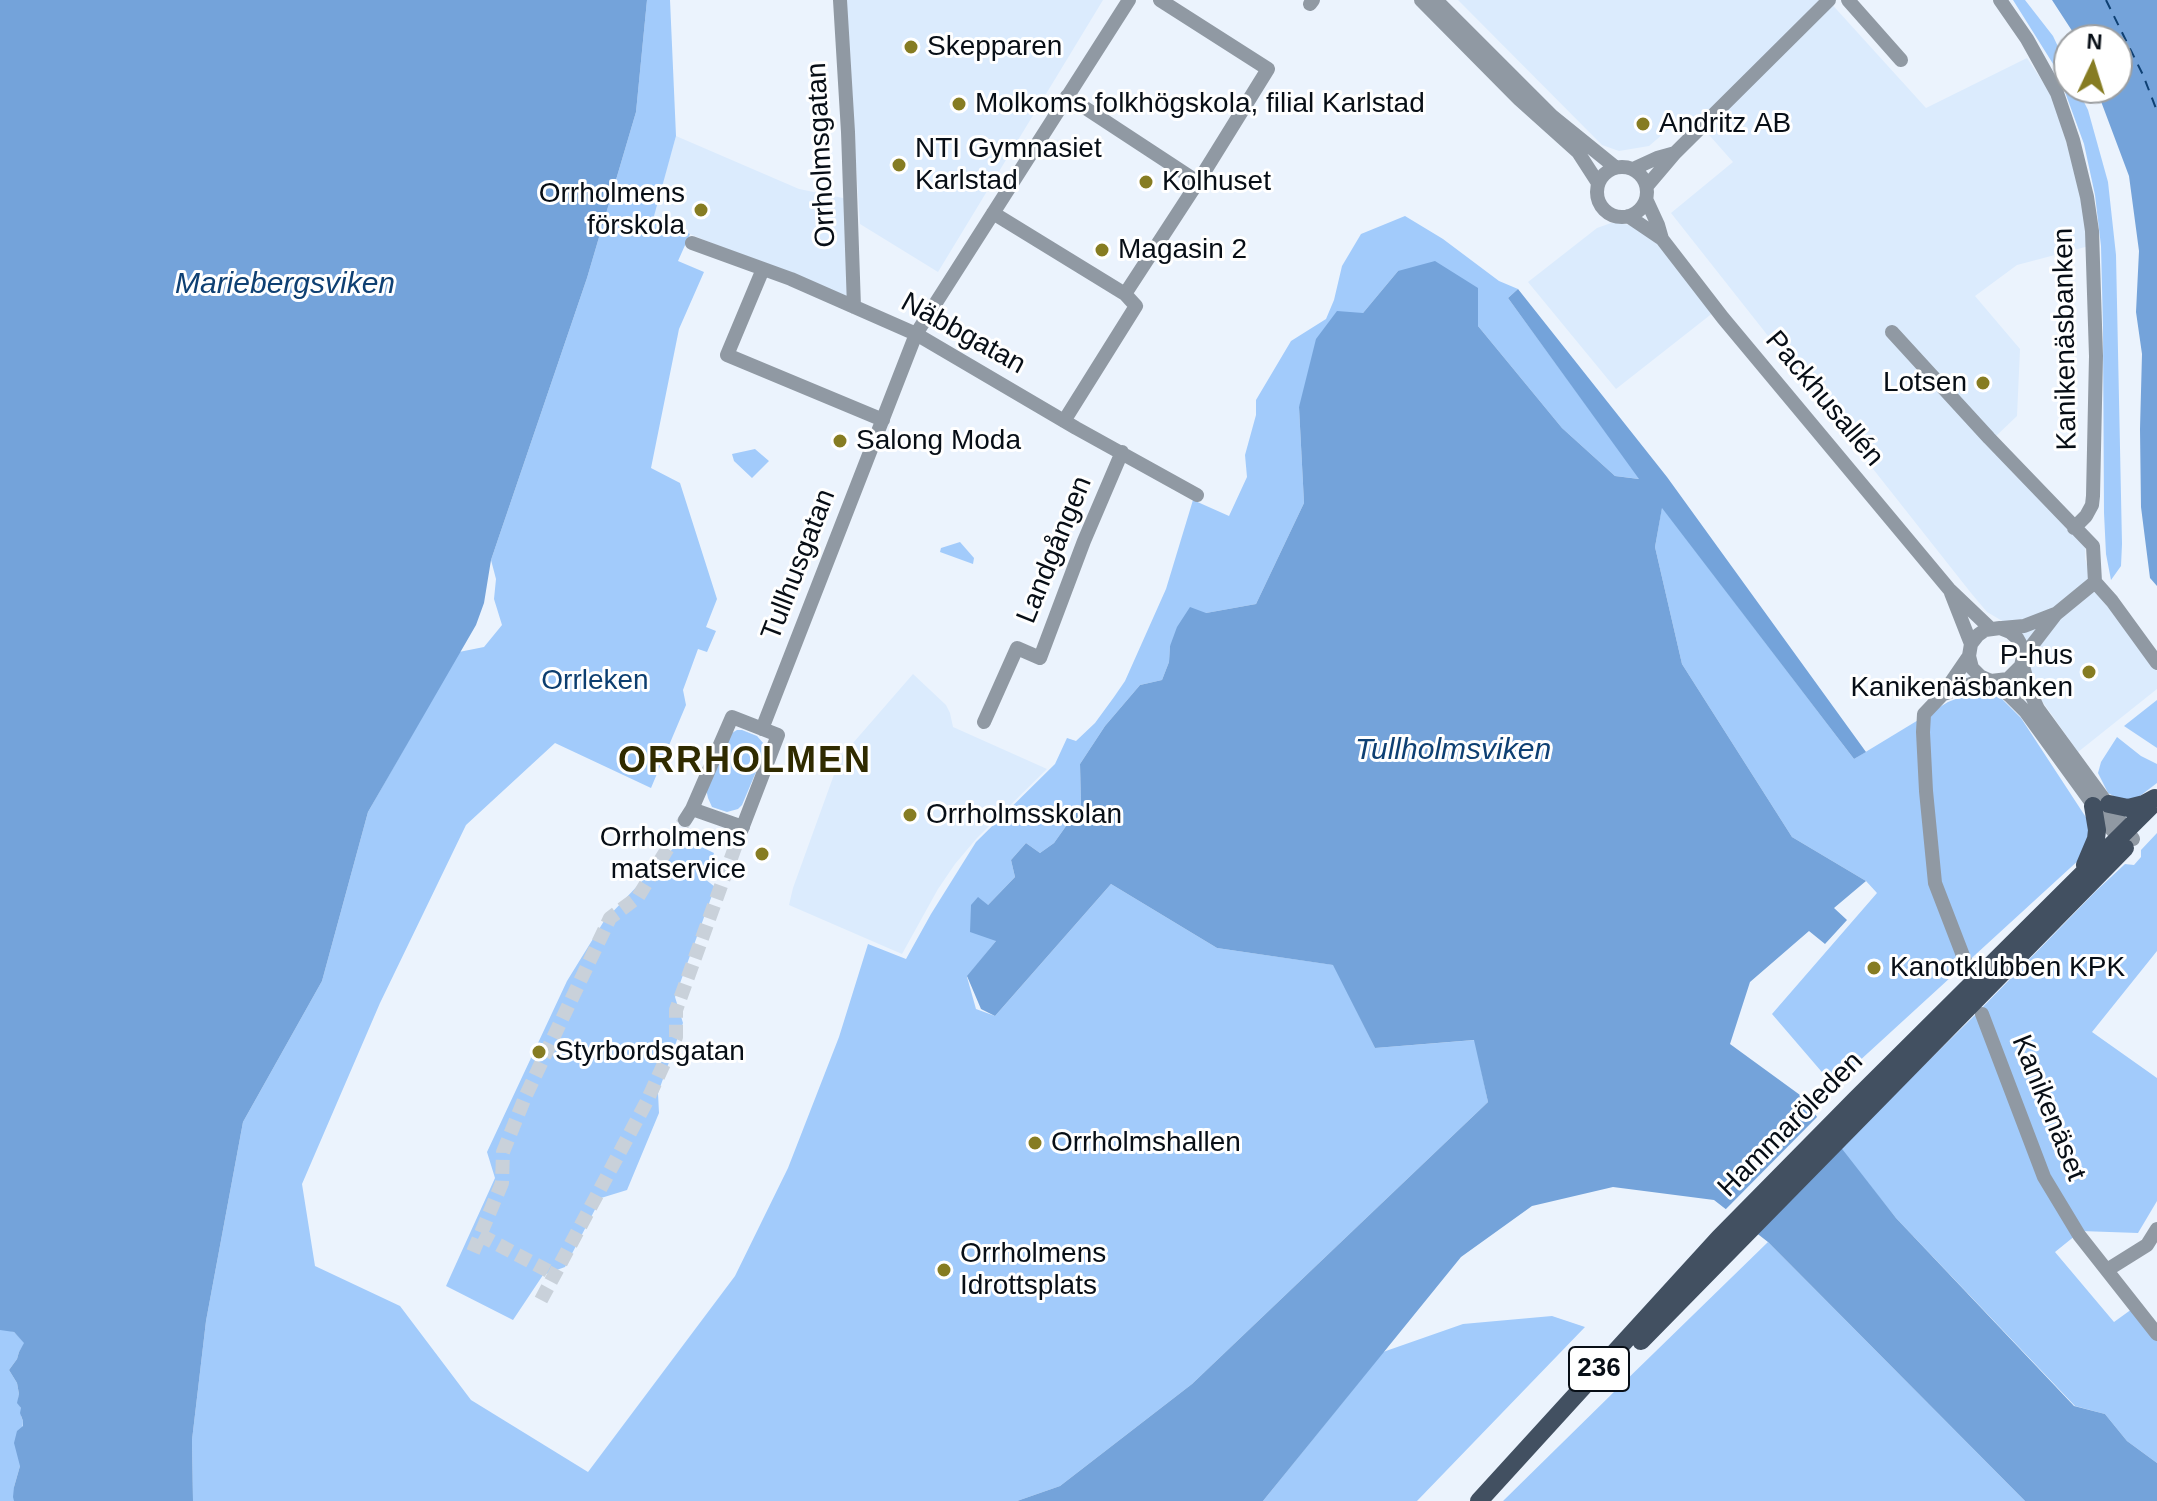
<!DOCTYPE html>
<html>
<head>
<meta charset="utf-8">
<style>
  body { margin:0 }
  #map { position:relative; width:2157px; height:1501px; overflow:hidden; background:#ebf3fd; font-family:Helvetica,sans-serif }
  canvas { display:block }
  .north { position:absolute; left:2053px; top:24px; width:80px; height:80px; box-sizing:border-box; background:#fff; border:2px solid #9c9fa2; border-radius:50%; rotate:4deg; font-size:22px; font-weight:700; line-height:32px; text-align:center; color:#070e16 }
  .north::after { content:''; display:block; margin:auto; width:28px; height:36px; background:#867c22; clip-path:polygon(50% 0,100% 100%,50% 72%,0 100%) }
</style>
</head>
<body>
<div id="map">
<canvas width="2157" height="1501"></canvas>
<div class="north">N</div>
</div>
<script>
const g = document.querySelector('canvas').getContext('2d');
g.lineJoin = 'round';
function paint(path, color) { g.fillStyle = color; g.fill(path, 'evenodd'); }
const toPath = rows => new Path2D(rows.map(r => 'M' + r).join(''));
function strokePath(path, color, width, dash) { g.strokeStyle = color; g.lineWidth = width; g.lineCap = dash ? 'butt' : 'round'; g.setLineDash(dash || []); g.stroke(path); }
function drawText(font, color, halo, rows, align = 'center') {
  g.font = font + ' Helvetica,sans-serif'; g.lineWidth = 6; g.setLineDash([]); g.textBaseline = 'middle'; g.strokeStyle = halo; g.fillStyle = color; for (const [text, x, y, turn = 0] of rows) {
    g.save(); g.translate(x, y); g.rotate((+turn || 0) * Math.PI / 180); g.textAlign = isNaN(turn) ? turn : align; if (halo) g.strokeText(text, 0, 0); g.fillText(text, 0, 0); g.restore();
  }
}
const built = toPath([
  [845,0,1103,0,938,272,860,224],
  [1458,0,1828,0,1926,108,2027,58,2052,96,2083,197,2089,246,2017,265,1975,296,2020,349,2017,416,1995,437,2086,530,2085,559,2096,591,2157,671,2157,689,2078,752,2035,691,2021,632,1987,612,1971,593,1671,213,1733,162,1710,136,1685,115,1649,146,1619,151,1602,145],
  [676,136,799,189,848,199,851,303,690,234,653,216],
  [1614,222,1634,226,1659,243,1714,312,1616,389,1528,282,1597,228],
  [913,674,946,705,950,713,953,727,1047,769,977,838,955,864,938,889,902,954,789,905,793,888,840,758]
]);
const green = toPath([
  [647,0,670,0,676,136,654,216,690,234,678,261,704,272,679,329,651,468,680,483,717,599,706,627,716,631,707,652,698,649,683,690,686,705,651,788,555,743,466,825,380,1003,302,1184,315,1266,400,1306,471,1400,588,1472,735,1276,788,1168,839,1037,868,944,906,959,931,914,976,842,1055,764,1067,738,1076,741,1095,723,1114,697,1125,681,1166,589,1193,500,1229,516,1247,477,1245,455,1256,415,1256,400,1291,341,1326,319,1334,300,1342,266,1361,234,1405,216,1443,239,1499,281,1518,289,1508,298,1640,479,1615,476,1562,428,1478,326,1398,271,1363,313,1299,407,1304,503,1256,604,1206,613,1170,646,1169,662,1162,680,1140,685,1105,726,1080,764,1081,805,1054,843,1040,853,1026,843,1011,860,1015,877,988,905,996,941,967,977,976,1009,995,1016,1111,884,1217,948,1334,965,1375,1048,1475,1040,1488,1102,1192,1384,1060,1486,1017,1501,193,1501,192,1440,206,1321,243,1122,322,981,368,812,459,652,484,647,502,625,494,599,496,579,491,560,587,278,636,112],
  [2013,0,2025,0,2053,36,2069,70,2069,88,2077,88,2088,110,2108,182,2116,255,2122,544,2121,566,2111,580,2106,554,2104,513,2103,328,2101,246,2095,195,2084,144,2065,92,2055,67],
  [755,449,769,461,752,478,734,461,732,454],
  [1662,507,1854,759,1948,702,1981,689,2002,699,2021,718,2089,822,2092,837,2081,858,1833,1085,1772,1014,1877,893,1866,881,1792,837,1682,664,1655,547],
  [960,542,974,558,973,564,940,552,941,548],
  [2157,700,2157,748,2124,726],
  [737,730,742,730,757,736,764,744,764,753,742,805,738,809,727,812,712,807,708,798,706,789,732,733],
  [2117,737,2141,756,2157,764,2157,783,2136,799,2123,801,2108,793,2098,773,2101,762],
  [2157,833,2157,951,2092,1032,2157,1078,2157,1201,2138,1233,2081,1231,2055,1252,2114,1322,2132,1309,2157,1338,2157,1463,2127,1441,2105,1414,2075,1406,1896,1218,1840,1148,1974,1016,2096,891,2125,864,2134,865,2141,857,2141,850],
  [683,838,714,853,705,879,715,887,675,997,683,1023,658,1093,659,1113,627,1190,601,1198,565,1267,543,1275,513,1320,446,1286,495,1178,487,1152,567,981,604,921],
  [1768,1242,2025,1501,1503,1501,1617,1389],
  [1552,1316,1585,1327,1417,1501,1263,1501,1383,1352,1463,1324],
  [5,1329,14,1332,25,1343,19,1352,17,1359,9,1370,17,1383,19,1394,18,1403,21,1408,21,1416,23,1421,20,1466,14,1487,14,1501,0,1501,0,1330]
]);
const water = toPath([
  [0,0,647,0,636,112,587,278,491,560,484,603,476,625,368,812,322,981,243,1122,206,1321,192,1440,193,1501,14,1501,13,1497,14,1487,20,1466,14,1443,17,1431,23,1426,23,1421,20,1413,21,1408,17,1403,19,1394,17,1383,9,1370,17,1359,19,1352,24,1343,14,1332,0,1330],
  [2052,0,2157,0,2157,586,2150,578,2141,507,2140,429,2142,354,2136,312,2139,251,2129,176,2096,88,2117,88,2117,40,2078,40],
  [1435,261,1478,288,1478,326,1562,428,1615,476,1639,479,1508,298,1518,289,1667,477,1866,752,1854,759,1662,508,1655,547,1682,664,1792,837,1866,881,1834,908,1847,920,1825,944,1809,931,1750,982,1730,1044,1800,1095,1896,1218,2074,1406,2105,1414,2127,1441,2157,1463,2157,1501,2025,1501,1768,1242,1714,1200,1613,1187,1532,1206,1461,1257,1263,1501,1017,1501,1060,1486,1192,1384,1488,1102,1474,1040,1375,1048,1333,965,1217,948,1111,884,995,1016,981,1009,967,976,996,941,970,932,971,905,978,897,988,905,1015,877,1011,860,1026,843,1040,853,1054,843,1081,805,1080,764,1105,726,1140,685,1162,680,1169,662,1170,646,1177,627,1190,607,1206,613,1256,604,1304,503,1299,407,1316,339,1337,311,1363,313,1398,271]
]);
const pier = toPath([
  [1820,1114,1843,1145,1755,1237,1723,1212]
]);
const ferry = toPath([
  [2106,0,2143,75,2157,111]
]);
const minorTunnel = toPath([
  [480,1235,554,1274],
  [473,1252,502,1183,503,1152,526,1095,610,918,638,897,685,820],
  [541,1300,647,1101,676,1037,676,1010,738,839]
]);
const minor = toPath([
  [840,0,848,132,854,307],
  [1421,0,1519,99,1578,152,1598,183],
  [1436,0,1552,116,1615,167],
  [1848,0,1901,60],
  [2000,0,2027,39,2057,93,2073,140,2087,197,2092,231,2096,356,2093,496,2092,505,2086,516,2074,528],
  [1310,4,1313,0],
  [1067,96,1198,182],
  '1597 192a25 25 0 1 1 50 0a25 25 0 1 1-50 0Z',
  [1633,169,1657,158,1675,153],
  [1647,186,1675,153,1829,0],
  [1646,199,1658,225,1662,239],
  [993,213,1125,294,1136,306,1064,421],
  [1628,216,1662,239,1723,318,1949,589,1991,629],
  [692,243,791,279,916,334,1076,428,1197,495],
  [763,269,727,355,883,420],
  [1125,294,1198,182,1268,69,1160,0],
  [1892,332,1989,438,2093,546,2095,582,2112,601,2157,663],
  [1951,593,1971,644],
  [2002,628,2024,626,2055,614],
  [2023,657,2056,614,2095,582],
  [2022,663,2031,694,2038,709,2133,839],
  [1991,681,2008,679,2021,666,2023,657,2022,647,2017,638,2010,632,2000,628,1985,630,1978,635,1971,644,1969,656,1972,668,1980,676,1991,681,2010,696,2025,711,2107,824,2124,844],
  [1944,694,1984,679],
  [984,722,1017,648,1040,658,1084,541,1122,452],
  [762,729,916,334,1129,0],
  [692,809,743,827],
  [685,820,692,809,732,717,778,735,738,839],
  [1967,966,1935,883,1926,791,1923,732,1924,714,1943,694,1969,656],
  [1982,1014,2044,1177,2079,1235,2157,1334],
  [2107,1270,2147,1245,2157,1229]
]);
const major = toPath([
  [2109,804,2128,808,2144,804,2155,798],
  [2085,865,2096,839,2097,830,2093,806],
  [1641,1341,2125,848],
  [1479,1501,1719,1238,1856,1099,2157,800]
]);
const markers = [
  [911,47,8,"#867c22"],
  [959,104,8,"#867c22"],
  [1643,124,8,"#867c22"],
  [899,165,8,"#867c22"],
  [1146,182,8,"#867c22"],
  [701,210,8,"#867c22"],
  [1102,250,8,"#867c22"],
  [1983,383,8,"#867c22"],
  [840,441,8,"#867c22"],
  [2089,672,8,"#867c22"],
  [910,815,8,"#867c22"],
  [762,854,8,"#867c22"],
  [1874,968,8,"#867c22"],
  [539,1052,8,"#867c22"],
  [1035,1143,8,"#867c22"],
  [944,1270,8,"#867c22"]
];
const shields = [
  [1599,1369,60]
];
const shieldNames = [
  ["236",1599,1369]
];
const poiNames = [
  ["Skepparen",927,47],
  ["Molkoms folkhögskola, filial Karlstad",975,104],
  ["Andritz AB",1659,124],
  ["NTI Gymnasiet",915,149],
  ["Karlstad",915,181],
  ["Kolhuset",1162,182],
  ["Orrholmens",685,194,"right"],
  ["förskola",685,226,"right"],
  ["Magasin 2",1118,250],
  ["Lotsen",1967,383,"right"],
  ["Salong Moda",856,441],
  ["P-hus",2073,656,"right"],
  ["Kanikenäsbanken",2073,688,"right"],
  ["Orrholmsskolan",926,815],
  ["Orrholmens",746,838,"right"],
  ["matservice",746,870,"right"],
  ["Kanotklubben KPK",1890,968],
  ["Styrbordsgatan",555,1052],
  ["Orrholmshallen",1051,1143],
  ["Orrholmens",960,1254],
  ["Idrottsplats",960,1286]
];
const streetNames = [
  ["Orrholmsgatan",822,155,-93],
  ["Näbbgatan",963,334,29],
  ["Kanikenäsbanken",2066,339,-91],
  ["Packhusallén",1824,399,50],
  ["Landgången",1055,550,-68],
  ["Tullhusgatan",799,565,-69],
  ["Kanikenäset",2048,1108,68],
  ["Hammaröleden",1791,1125,-45]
];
const parkNames = [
  ["Orrleken",595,681]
];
const waterNames = [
  ["Mariebergsviken",285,285],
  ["Tullholmsviken",1453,751]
];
const districtNames = [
  ["ORRHOLMEN",745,762]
];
paint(built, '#dbebfd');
paint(green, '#a2cbfb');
paint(water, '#74a3da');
paint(pier, '#ebf3fd');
strokePath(ferry, '#0e4073', 2, [10, 8]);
strokePath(minorTunnel, '#c9d1da', 14, [14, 7]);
strokePath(minor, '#9099a3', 14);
strokePath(major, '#425061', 18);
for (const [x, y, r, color] of markers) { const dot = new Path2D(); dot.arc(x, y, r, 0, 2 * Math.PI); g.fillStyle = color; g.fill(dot); strokePath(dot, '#fff', 3); }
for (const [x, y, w] of shields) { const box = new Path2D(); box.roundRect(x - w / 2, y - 22, w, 44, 6); g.fillStyle = '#fff'; g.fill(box); strokePath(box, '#070e16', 2); }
drawText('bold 26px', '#070e16', null, shieldNames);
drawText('28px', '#070e16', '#fff', poiNames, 'left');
drawText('28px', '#070e16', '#fff', streetNames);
drawText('28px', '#0c3e70', '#fff', parkNames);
drawText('italic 30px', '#0e4073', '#fff', waterNames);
g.letterSpacing = '2px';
drawText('bold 36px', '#302b00', '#fff', districtNames);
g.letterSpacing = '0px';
</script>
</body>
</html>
